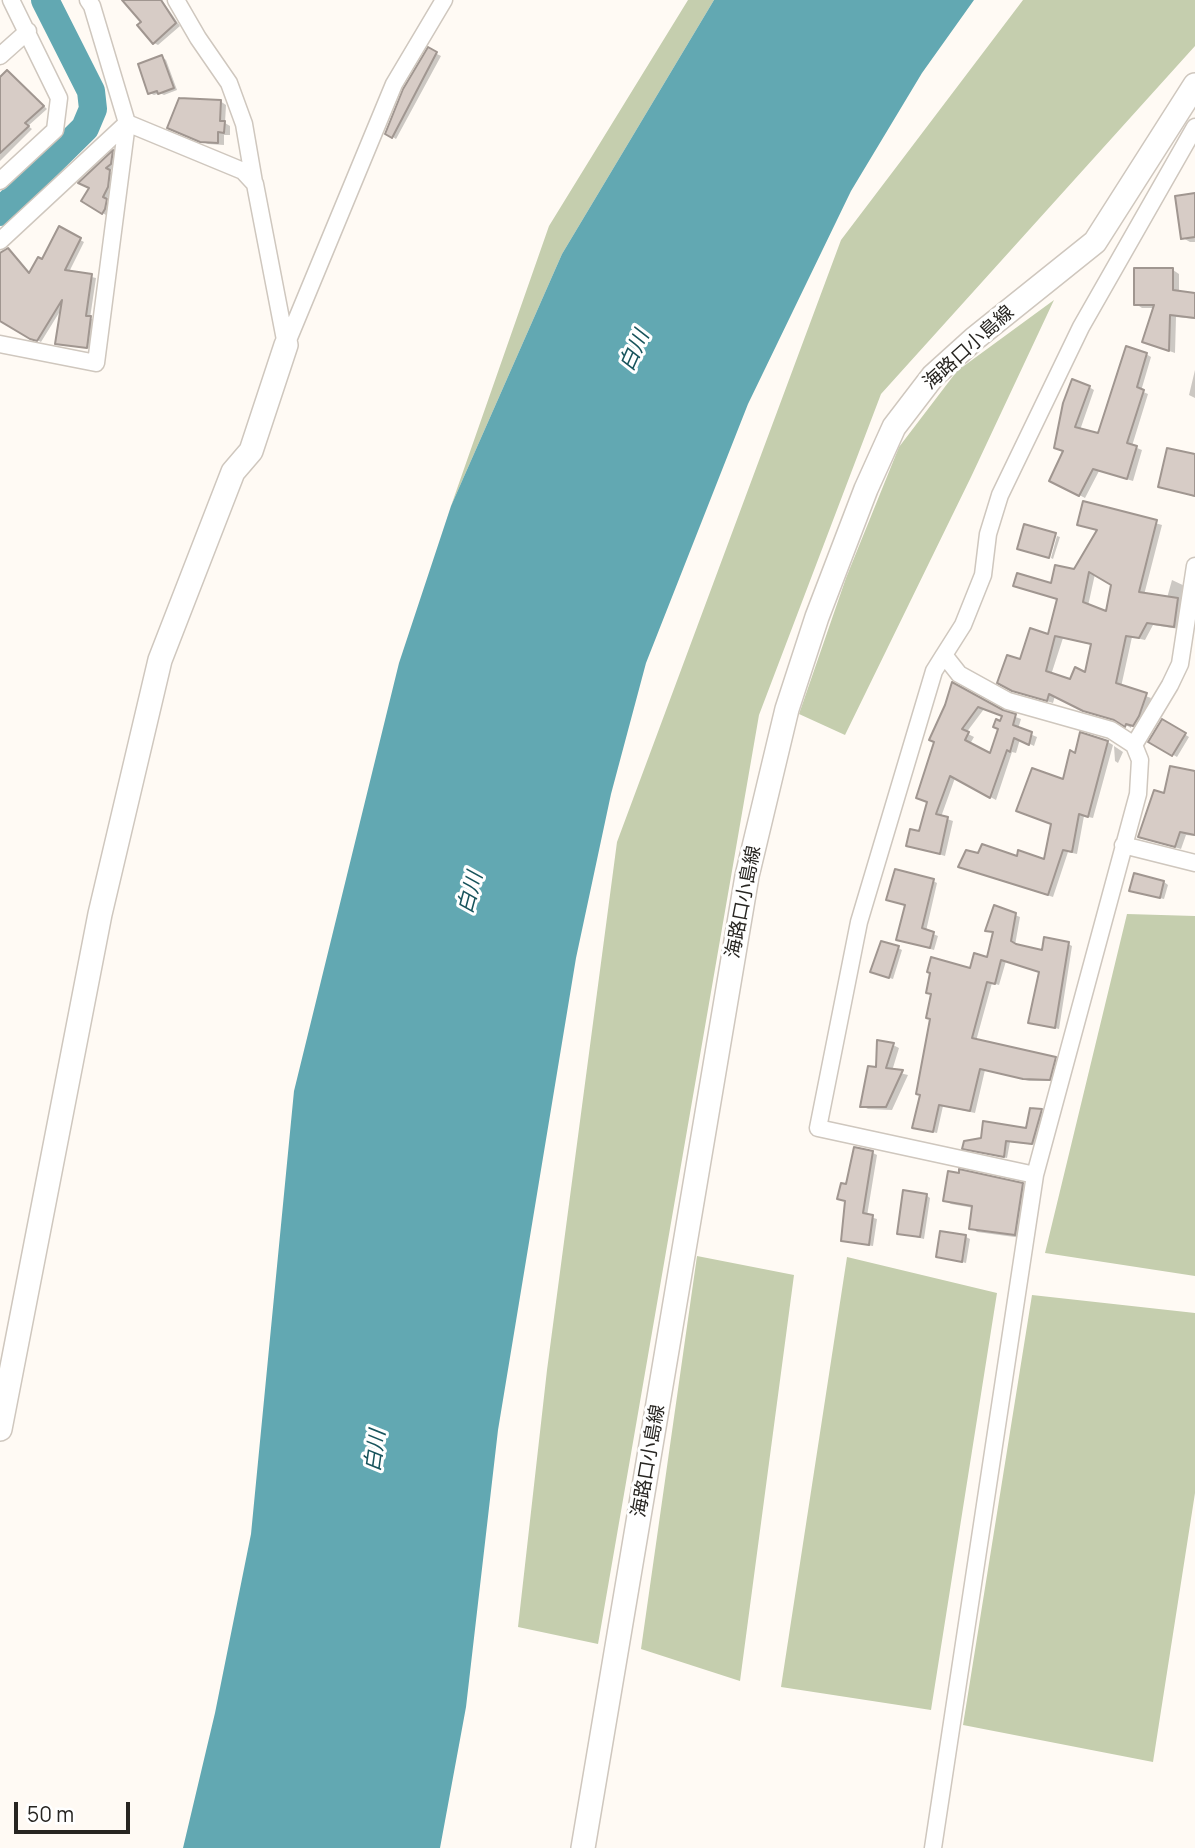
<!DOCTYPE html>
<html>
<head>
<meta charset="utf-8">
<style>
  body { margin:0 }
  #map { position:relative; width:1195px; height:1848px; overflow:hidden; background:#fffaf4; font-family:Manrope,sans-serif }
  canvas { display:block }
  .scale { position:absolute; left:14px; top:1802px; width:116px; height:32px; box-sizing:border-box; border:4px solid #272521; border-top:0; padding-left:9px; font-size:21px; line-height:24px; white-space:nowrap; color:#272521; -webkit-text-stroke:5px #fff; paint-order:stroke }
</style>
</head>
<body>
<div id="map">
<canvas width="1195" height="1848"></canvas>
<div class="scale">50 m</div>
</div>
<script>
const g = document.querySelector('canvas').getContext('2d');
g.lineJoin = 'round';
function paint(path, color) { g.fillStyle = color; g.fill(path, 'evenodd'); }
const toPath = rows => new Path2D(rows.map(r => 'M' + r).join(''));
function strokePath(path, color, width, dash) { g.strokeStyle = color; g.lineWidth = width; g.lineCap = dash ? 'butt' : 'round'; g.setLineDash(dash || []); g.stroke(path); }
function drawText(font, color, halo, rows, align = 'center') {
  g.font = font + ' Manrope,"Noto Sans JP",sans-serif'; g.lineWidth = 6; g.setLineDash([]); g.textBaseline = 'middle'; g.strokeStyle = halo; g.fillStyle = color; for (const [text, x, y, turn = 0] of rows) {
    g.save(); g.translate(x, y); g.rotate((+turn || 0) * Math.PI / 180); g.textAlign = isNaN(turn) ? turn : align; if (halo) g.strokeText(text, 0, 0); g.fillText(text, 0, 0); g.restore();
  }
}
const green = toPath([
  [688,0,714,0,562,254,451,506,549,226],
  [1023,0,1195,0,1195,46,881,394,759,715,598,1644,518,1627,547,1370,617,842,841,240],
  [1054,300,971,477,845,735,799,714,846,578,899,447,957,371],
  [1127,914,1195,916,1195,1276,1045,1253],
  [697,1256,794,1275,740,1681,641,1649],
  [847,1257,997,1293,931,1710,781,1687],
  [1032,1295,1195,1313,1195,1493,1153,1762,963,1725]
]);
const water = toPath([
  [714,0,974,0,922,73,851,191,748,404,646,663,611,794,576,958,498,1430,466,1707,440,1848,183,1848,215,1713,251,1534,294,1091,399,663,451,506,562,254]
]);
const shadow = toPath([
  [127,0,162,0,180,26,158,45,154,43,143,22],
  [429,50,441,56,396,139,387,133],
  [162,57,166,60,177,90,164,95,160,93,154,95,150,93],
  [11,75,47,109,28,126,32,129,0,161,0,79],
  [220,101,226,105,225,123,230,126,230,135,224,135,224,145,208,144,175,131],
  [113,153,116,154,115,166,109,172,113,174,112,189,106,201,110,203,106,215,83,201,92,188,81,183],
  [1195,195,1195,242,1190,242,1183,238],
  [59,229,84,242,69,272,96,278,90,318,95,321,91,349,57,343,62,308,41,342,0,320,0,257,8,250,31,274,43,262],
  [1173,270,1179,274,1179,293,1195,295,1195,319,1176,317,1175,353,1144,342,1155,308,1142,308,1136,304],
  [1146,354,1151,357,1141,391,1148,394,1132,446,1142,450,1133,481,1099,471,1085,498,1051,480,1065,451,1055,447,1089,387,1094,390,1080,430,1100,435],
  [1195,370,1195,398,1189,395],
  [1195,457,1195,497,1160,486],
  [1084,503,1162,525,1144,595,1167,598,1172,580,1187,587,1179,629,1153,625,1145,640,1132,637,1121,687,1151,698,1139,728,1131,726,1131,728,1121,722,1091,714,1055,696,1053,703,1019,693,999,682,1050,636,1058,599,1052,585,1074,571,1099,531,1079,524],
  [1095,574,1113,585,1107,613,1088,606],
  [1063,638,1092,645,1086,675,1071,681,1051,675],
  [1057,536,1060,537,1053,559,1051,558],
  [953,685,1002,712,1021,719,1018,729,1037,737,1034,746,1020,739,1016,753,1012,752,996,800,955,778,941,817,953,821,945,856,908,845,921,833],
  [984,709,1004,716,991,755,970,744,974,737,966,733],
  [1163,721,1189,737,1177,757,1150,741],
  [1108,742,1113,745,1093,818,1084,816,1077,854,1068,852,1053,897,965,869,1018,859,1046,861,1064,782,1076,755],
  [1114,746,1123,752,1118,763,1115,761],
  [1195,773,1195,836,1186,835,1181,849,1147,839,1165,795],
  [933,881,937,883,926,931,938,936,934,950,902,941],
  [1164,882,1168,885,1164,899,1136,892],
  [1015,915,1020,917,1015,945,1043,952,1068,944,1072,946,1059,1029,1030,1022,1041,973,1006,961,999,985,992,983,976,1041,1055,1059,1060,1061,1054,1081,1029,1081,985,1070,975,1113,943,1106,937,1133,919,1129,972,970,988,959,994,933,987,930],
  [898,948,902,950,893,979,877,974],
  [893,1045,899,1048,892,1071,908,1075,892,1110,868,1109,862,1106,877,1069],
  [1041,1111,1045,1113,1036,1145,1010,1142,1007,1158,968,1150,1027,1130],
  [873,1153,877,1155,867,1216,877,1219,873,1246,847,1242,842,1240,847,1201,839,1198],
  [1023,1185,1029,1189,1022,1238,977,1232,971,1228,974,1208,951,1204,945,1200],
  [926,1195,930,1198,924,1239,899,1233],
  [966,1237,970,1239,966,1263,938,1256]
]);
const river = toPath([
  [0,212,85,128,93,109,91,91,45,0]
]);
const building = toPath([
  [122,0,161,0,176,23,153,44,137,25,141,22,122,0],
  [428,47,437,52,392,138,385,134,403,89,428,47],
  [162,55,174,88,158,94,157,91,148,94,138,64,162,55],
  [7,70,44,106,25,123,29,126,0,153,0,77,7,70],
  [179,98,221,100,220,121,225,121,224,133,218,132,218,143,200,142,167,128,179,98],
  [113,150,111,164,106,168,110,170,108,187,103,197,107,199,105,209,102,214,81,201,89,188,78,183,113,150],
  [1195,193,1195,237,1181,239,1175,196,1195,193],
  [59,226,81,238,65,270,92,274,86,316,91,316,87,348,55,344,62,300,37,341,30,339,0,321,0,253,8,248,29,273,38,257,42,259,59,226],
  [1134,268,1173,268,1173,290,1195,293,1195,318,1170,315,1169,351,1142,342,1154,305,1134,305,1134,268],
  [1126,346,1147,353,1137,387,1144,390,1127,443,1137,446,1127,479,1093,469,1079,496,1049,481,1063,451,1054,448,1063,403,1072,379,1090,386,1075,427,1098,433,1126,346],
  [1167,448,1195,454,1195,496,1158,487,1167,448],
  [1083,501,1157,520,1139,592,1178,598,1174,627,1147,623,1139,638,1126,636,1116,683,1147,693,1139,716,1133,726,1126,724,1125,727,1114,720,1083,711,1049,694,1047,701,1012,691,997,683,1007,655,1020,659,1030,628,1048,634,1057,599,1013,586,1017,573,1051,583,1055,565,1074,569,1097,530,1077,525,1083,501],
  [1089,572,1111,585,1106,611,1083,602,1089,572],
  [1055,636,1091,644,1085,672,1075,667,1070,679,1046,671,1055,636],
  [1024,524,1056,533,1049,558,1017,549,1024,524],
  [952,682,1003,710,1016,714,1013,725,1032,732,1029,745,1014,738,1010,752,1007,750,990,798,950,776,936,814,948,817,940,854,906,846,910,829,919,831,927,802,916,798,934,742,929,740,945,705,952,682],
  [978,707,1002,716,1000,721,996,719,993,727,998,729,990,753,965,740,969,732,962,729,978,707],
  [1162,719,1186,733,1172,756,1148,742,1162,719],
  [1080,732,1108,741,1088,817,1079,814,1072,852,1063,850,1048,895,958,867,966,850,978,853,982,844,1017,856,1018,850,1044,859,1051,824,1016,811,1032,768,1063,779,1070,750,1075,753,1080,732],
  [1170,766,1195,771,1195,835,1180,832,1175,847,1138,837,1154,790,1164,793,1170,766],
  [895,869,934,879,922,928,934,932,930,948,896,940,905,905,886,900,895,869],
  [1134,873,1164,881,1160,898,1129,891,1134,873],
  [994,905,1016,913,1011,941,1016,944,1042,950,1044,937,1069,942,1055,1028,1028,1023,1039,972,1001,960,995,984,987,982,972,1038,1056,1057,1050,1080,1023,1079,980,1069,970,1111,939,1105,933,1132,912,1128,920,1095,916,1094,930,1019,926,1018,931,994,926,993,930,973,927,972,931,957,970,968,974,953,987,957,993,932,985,931,994,905],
  [881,941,899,946,889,978,870,972,881,941],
  [877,1040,894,1043,886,1068,903,1070,886,1107,860,1107,868,1066,876,1067,877,1040],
  [1030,1108,1042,1109,1032,1144,1006,1141,1004,1157,962,1149,964,1141,981,1138,983,1121,1026,1128,1030,1108],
  [854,1147,873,1151,863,1213,873,1215,869,1245,841,1241,845,1201,837,1199,841,1183,846,1184,854,1147],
  [959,1169,1023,1183,1015,1235,969,1229,972,1206,943,1201,948,1171,959,1173,959,1169],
  [903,1190,927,1194,920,1237,897,1234,903,1190],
  [940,1231,966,1235,962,1262,936,1257,940,1231]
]);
const street = toPath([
  [176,0,198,38,229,83,244,124,254,182],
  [0,56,28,31],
  [127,123,243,171,255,184,286,345],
  [0,181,55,130,59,98,11,0],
  [0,241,127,123],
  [0,344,96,363,127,123,92,6,88,0],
  [286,345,394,84,444,0],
  [944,655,934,671,859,922,818,1128,1035,1175],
  [1134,745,1170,685,1180,664,1195,566],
  [1123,845,1195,863],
  [933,1848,1035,1175,1138,794,1140,760,1134,745,1111,730,1008,701,959,674,944,655,963,625,983,575,988,534,1000,495,1081,327,1195,127]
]);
const secondary = toPath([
  [0,1429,100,914,160,660,233,472,251,451,286,345],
  [583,1848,747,876,787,709,817,617,866,489,894,427,933,376,974,339,1095,242,1195,85]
]);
const streetNames = [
  ["海路口小島線",969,348,-42],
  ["海路口小島線",744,902,-79],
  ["海路口小島線",649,1461,-80]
];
const waterNames = [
  ["白川",635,351,-66],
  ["白川",471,893,-75],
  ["白川",376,1451,-82]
];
paint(green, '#c5ceae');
paint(water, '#62a8b2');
paint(shadow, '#0003');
strokePath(river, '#62a8b2', 28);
paint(building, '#d7ccc6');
strokePath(building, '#a09690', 2);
strokePath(street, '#cfc7be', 19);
strokePath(secondary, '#cfc7be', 26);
strokePath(street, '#fff', 16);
strokePath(secondary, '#fff', 23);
drawText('19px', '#272521', '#fff', streetNames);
drawText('italic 21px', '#18545c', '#fff', waterNames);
</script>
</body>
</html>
